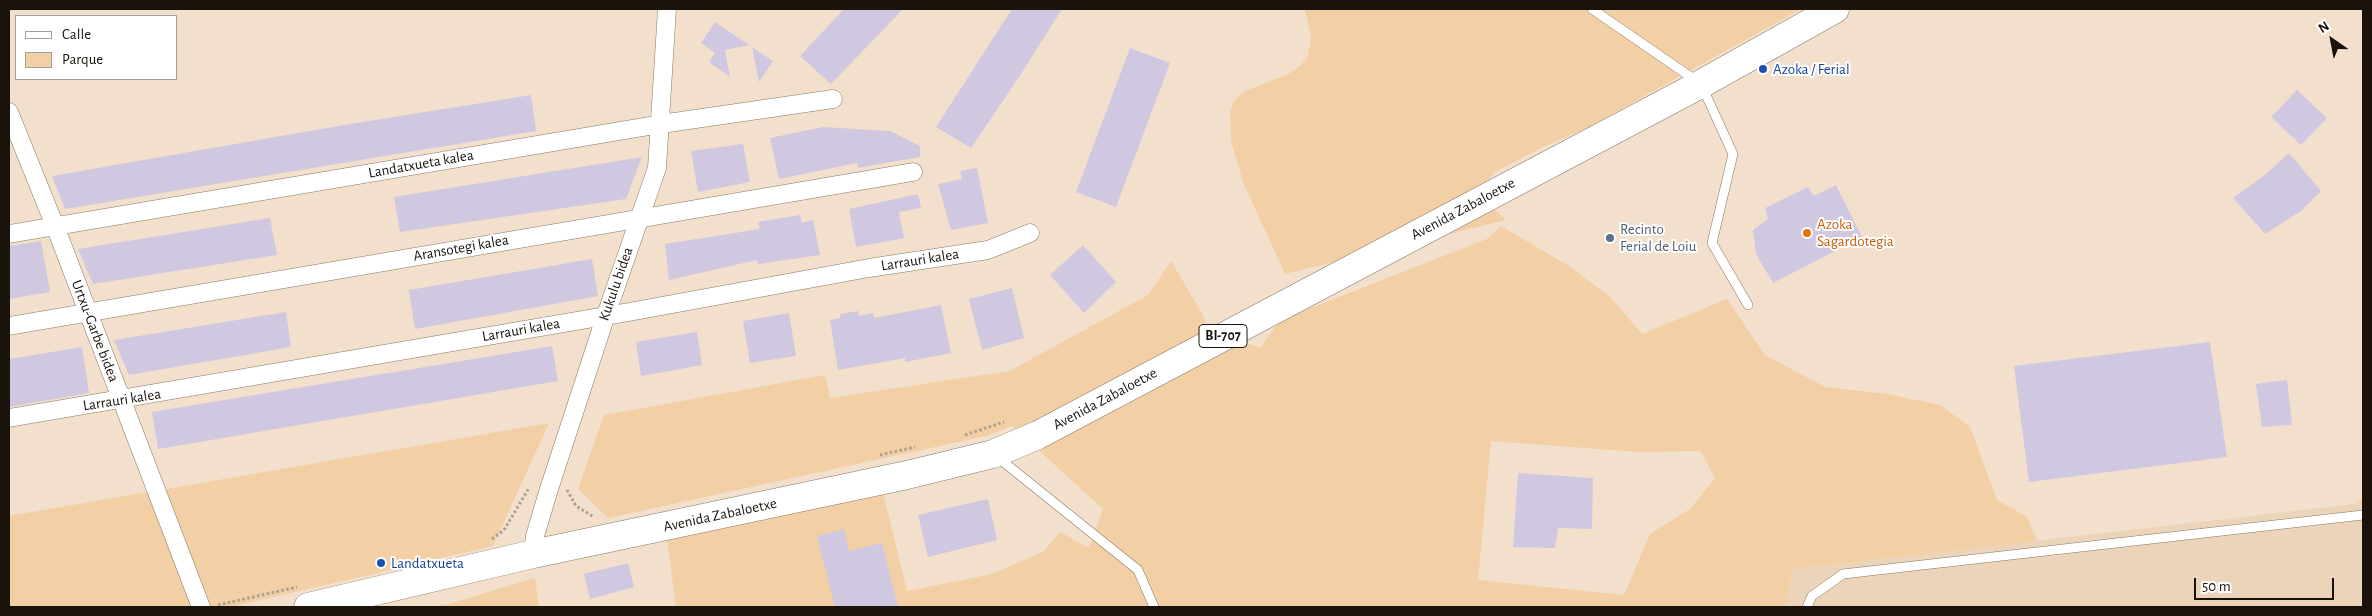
<!DOCTYPE html>
<html>
<head>
<meta charset="utf-8">
<style>
  body { margin:0 }
  #map { position:relative; width:2372px; height:616px; overflow:hidden; background:#f2e0cc; font-family:"Alegreya Sans",sans-serif }
  canvas { display:block }
  .frame { position:absolute; inset:0; border:10px solid #19130c; pointer-events:none }
  .legend { position:absolute; left:15px; top:15px; width:162px; height:65px; box-sizing:border-box; background:#fff; border:1px solid #a3a19e; margin:0; padding:6px 9px; list-style:none; font-size:15px; color:#19130c }
  .legend li { display:flex; align-items:center; gap:10px; height:25px }
  .legend b { width:25px; border:1px solid #a3a19e }
  .north { position:absolute; left:2307px; top:15px; width:50px; height:50px; -webkit-text-stroke:4px #fff; paint-order:stroke; rotate:327deg; font-size:14px; font-weight:700; line-height:20px; text-align:center; color:#19130c }
  .north::after { content:''; display:block; margin:auto; width:18px; height:22px; background:#19130c; clip-path:polygon(50% 0,100% 100%,50% 72%,0 100%) }
  .scale { position:absolute; left:2194px; top:578px; width:140px; height:22px; box-sizing:border-box; border:2px solid #19130c; border-top:0; padding-left:6px; font-size:15px; line-height:18px; white-space:nowrap; color:#19130c; -webkit-text-stroke:4px #fff; paint-order:stroke }
</style>
</head>
<body>
<div id="map">
<canvas width="2372" height="616"></canvas>
<div class="frame"></div>
<ul class="legend">
<li><b style="height:6px;background:#fff"></b>Calle</li>
<li><b style="height:14px;background:#f2cfa5"></b>Parque</li>
</ul>
<div class="north">N</div>
<div class="scale">50 m</div>
</div>
<script>
const g = document.querySelector('canvas').getContext('2d');
g.lineJoin = 'round';
function paint(path, color) { g.fillStyle = color; g.fill(path, 'evenodd'); }
const toPath = rows => new Path2D(rows.map(r => 'M' + r).join(''));
function strokePath(path, color, width, dash) { g.strokeStyle = color; g.lineWidth = width; g.lineCap = dash ? 'butt' : 'round'; g.setLineDash(dash || []); g.stroke(path); }
function drawText(font, color, halo, rows, align = 'center') {
  g.font = font + ' "Alegreya Sans",sans-serif'; g.lineWidth = 4; g.setLineDash([]); g.textBaseline = 'middle'; g.strokeStyle = halo; g.fillStyle = color; for (const [text, x, y, turn = 0] of rows) {
    g.save(); g.translate(x, y); g.rotate((+turn || 0) * Math.PI / 180); g.textAlign = isNaN(turn) ? turn : align; if (halo) g.strokeText(text, 0, 0); g.fillText(text, 0, 0); g.restore();
  }
}
const built = toPath([
  [2363,497,2363,607,1786,607,1793,569,2355,504]
]);
const green = toPath([
  [1305,9,1801,9,1585,129,1539,149,1495,172,1485,184,1491,206,1506,220,1285,274,1243,182,1231,141,1230,111,1234,101,1243,92,1288,74,1300,66,1308,56,1311,38],
  [1501,226,1569,266,1610,297,1642,334,1727,299,1765,355,1825,387,1887,394,1940,405,1970,427,1997,500,2027,517,2037,541,1793,569,1786,607,676,607,667,538,883,492,907,591,992,574,1043,552,1060,532,1089,548,1103,509,1012,426,986,436,608,518,578,489,604,415,825,375,830,398,1010,371,1148,295,1171,261,1203,315,1207,328,1260,348,1280,320,1487,239],
  [1491,441,1639,452,1701,451,1715,478,1690,509,1650,534,1624,595,1478,580],
  [549,423,493,546,231,607,9,607,9,516],
  [535,578,539,607,431,607,448,604]
]);
const building = toPath([
  [844,9,903,9,831,84,800,56],
  [1012,9,1062,9,1019,77,971,148,936,127],
  [715,22,749,45,725,50,730,77,709,62,715,53,701,43],
  [752,47,773,61,759,82],
  [1130,48,1170,63,1116,207,1076,192],
  [2297,90,2327,118,2301,145,2271,117],
  [531,95,536,131,65,209,52,176,344,125],
  [823,127,890,131,920,146,920,157,858,168,857,163,779,179,770,138],
  [743,144,750,182,698,192,691,151],
  [2289,153,2321,191,2301,211,2265,234,2233,198,2265,175],
  [642,157,626,199,400,232,394,197],
  [977,168,988,223,951,230,938,184,962,179,960,171],
  [1836,185,1862,237,1773,283,1756,254,1753,230,1768,219,1765,208,1808,187,1814,196],
  [918,194,921,208,899,212,904,238,856,247,849,209],
  [800,215,802,223,813,220,820,255,758,264,757,260,669,280,665,244,760,229,758,222],
  [270,218,277,255,93,284,78,249],
  [41,241,50,292,9,299,9,246],
  [1083,245,1116,282,1084,313,1050,275],
  [592,259,598,296,415,329,409,290],
  [1012,288,1024,338,982,350,969,299],
  [941,305,951,353,905,362,905,358,838,370,830,320,840,318,840,314,858,311,859,316,873,313,874,318],
  [286,312,291,347,129,375,114,340],
  [789,313,796,356,750,363,743,321],
  [697,332,702,365,641,376,636,342],
  [2210,342,2227,457,2029,482,2014,366],
  [552,346,558,381,158,449,152,412],
  [82,347,89,393,9,407,9,359],
  [2287,380,2292,425,2262,427,2256,384],
  [1518,473,1593,478,1592,529,1558,528,1555,548,1513,547],
  [988,499,997,540,928,557,918,515],
  [844,529,849,551,882,543,898,607,835,607,817,536],
  [628,563,634,587,590,599,584,574]
]);
const path = toPath([
  [965,435,1004,422],
  [880,455,915,447],
  [567,490,576,506,594,517],
  [492,539,504,530,529,488],
  [218,605,297,587]
]);
const lane = toPath([
  [1592,9,1701,84,1733,154,1712,243,1748,305],
  [996,456,1138,570,1154,607],
  [1807,607,1812,596,1843,574,2363,515]
]);
const street = toPath([
  [9,112,55,226,201,607],
  [9,234,661,124,833,99],
  [9,326,913,172],
  [9,418,629,312,869,268,988,250,1030,233],
  [533,554,535,536,549,489,606,315,657,168,667,9]
]);
const primary = toPath([
  [308,607,533,554,907,475,993,454,1038,435,1701,84,1835,9]
]);
const markers = [
  [1763,69,5,"#1a4fb4"],
  [1807,233,5,"#e8710a"],
  [1610,238,5,"#5c6f8a"],
  [381,563,5,"#1a4fb4"]
];
const shields = [
  [1223,336,48]
];
const shieldNames = [
  ["BI-707",1223,336]
];
const transitNames = [
  ["Azoka / Ferial",1773,69],
  ["Landatxueta",391,563]
];
const streetNames = [
  ["Landatxueta kalea",421,164,-10],
  ["Avenida Zabaloetxe",1463,209,-28],
  ["Aransotegi kalea",461,248,-10],
  ["Larrauri kalea",920,260,-9],
  ["Kukulu bidea",616,284,-71],
  ["Larrauri kalea",521,330,-10],
  ["Urtxu-Garbe bidea",95,331,69],
  ["Avenida Zabaloetxe",1105,399,-28],
  ["Larrauri kalea",122,400,-9],
  ["Avenida Zabaloetxe",720,515,-12]
];
const foodNames = [
  ["Azoka",1817,224],
  ["Sagardotegia",1817,241]
];
const serviceNames = [
  ["Recinto",1620,229],
  ["Ferial de Loiu",1620,246]
];
paint(built, '#ebd4b9');
paint(green, '#f2cfa5');
paint(building, '#cfc8e0');
strokePath(lane, '#887865', 10);
strokePath(street, '#887865', 19);
strokePath(primary, '#887865', 29);
strokePath(path, '#aea090', 3, [2.5, 2.5]);
strokePath(lane, '#fff', 9);
strokePath(street, '#fff', 18);
strokePath(primary, '#fff', 28);
for (const [x, y, r, color] of markers) { const dot = new Path2D(); dot.arc(x, y, r, 0, 2 * Math.PI); g.fillStyle = color; g.fill(dot); strokePath(dot, '#fff', 2); }
for (const [x, y, w] of shields) { const box = new Path2D(); box.roundRect(x - w / 2, y - 11.5, w, 23, 4); g.fillStyle = '#fff'; g.fill(box); strokePath(box, '#19130c', 1); }
drawText('bold 14px', '#19130c', null, shieldNames);
drawText('15px', '#164399', '#fff', transitNames, 'left');
drawText('15px', '#19130c', '#fff', streetNames);
drawText('15px', '#c56008', '#fff', foodNames, 'left');
drawText('15px', '#4e5e75', '#fff', serviceNames, 'left');
</script>
</body>
</html>
